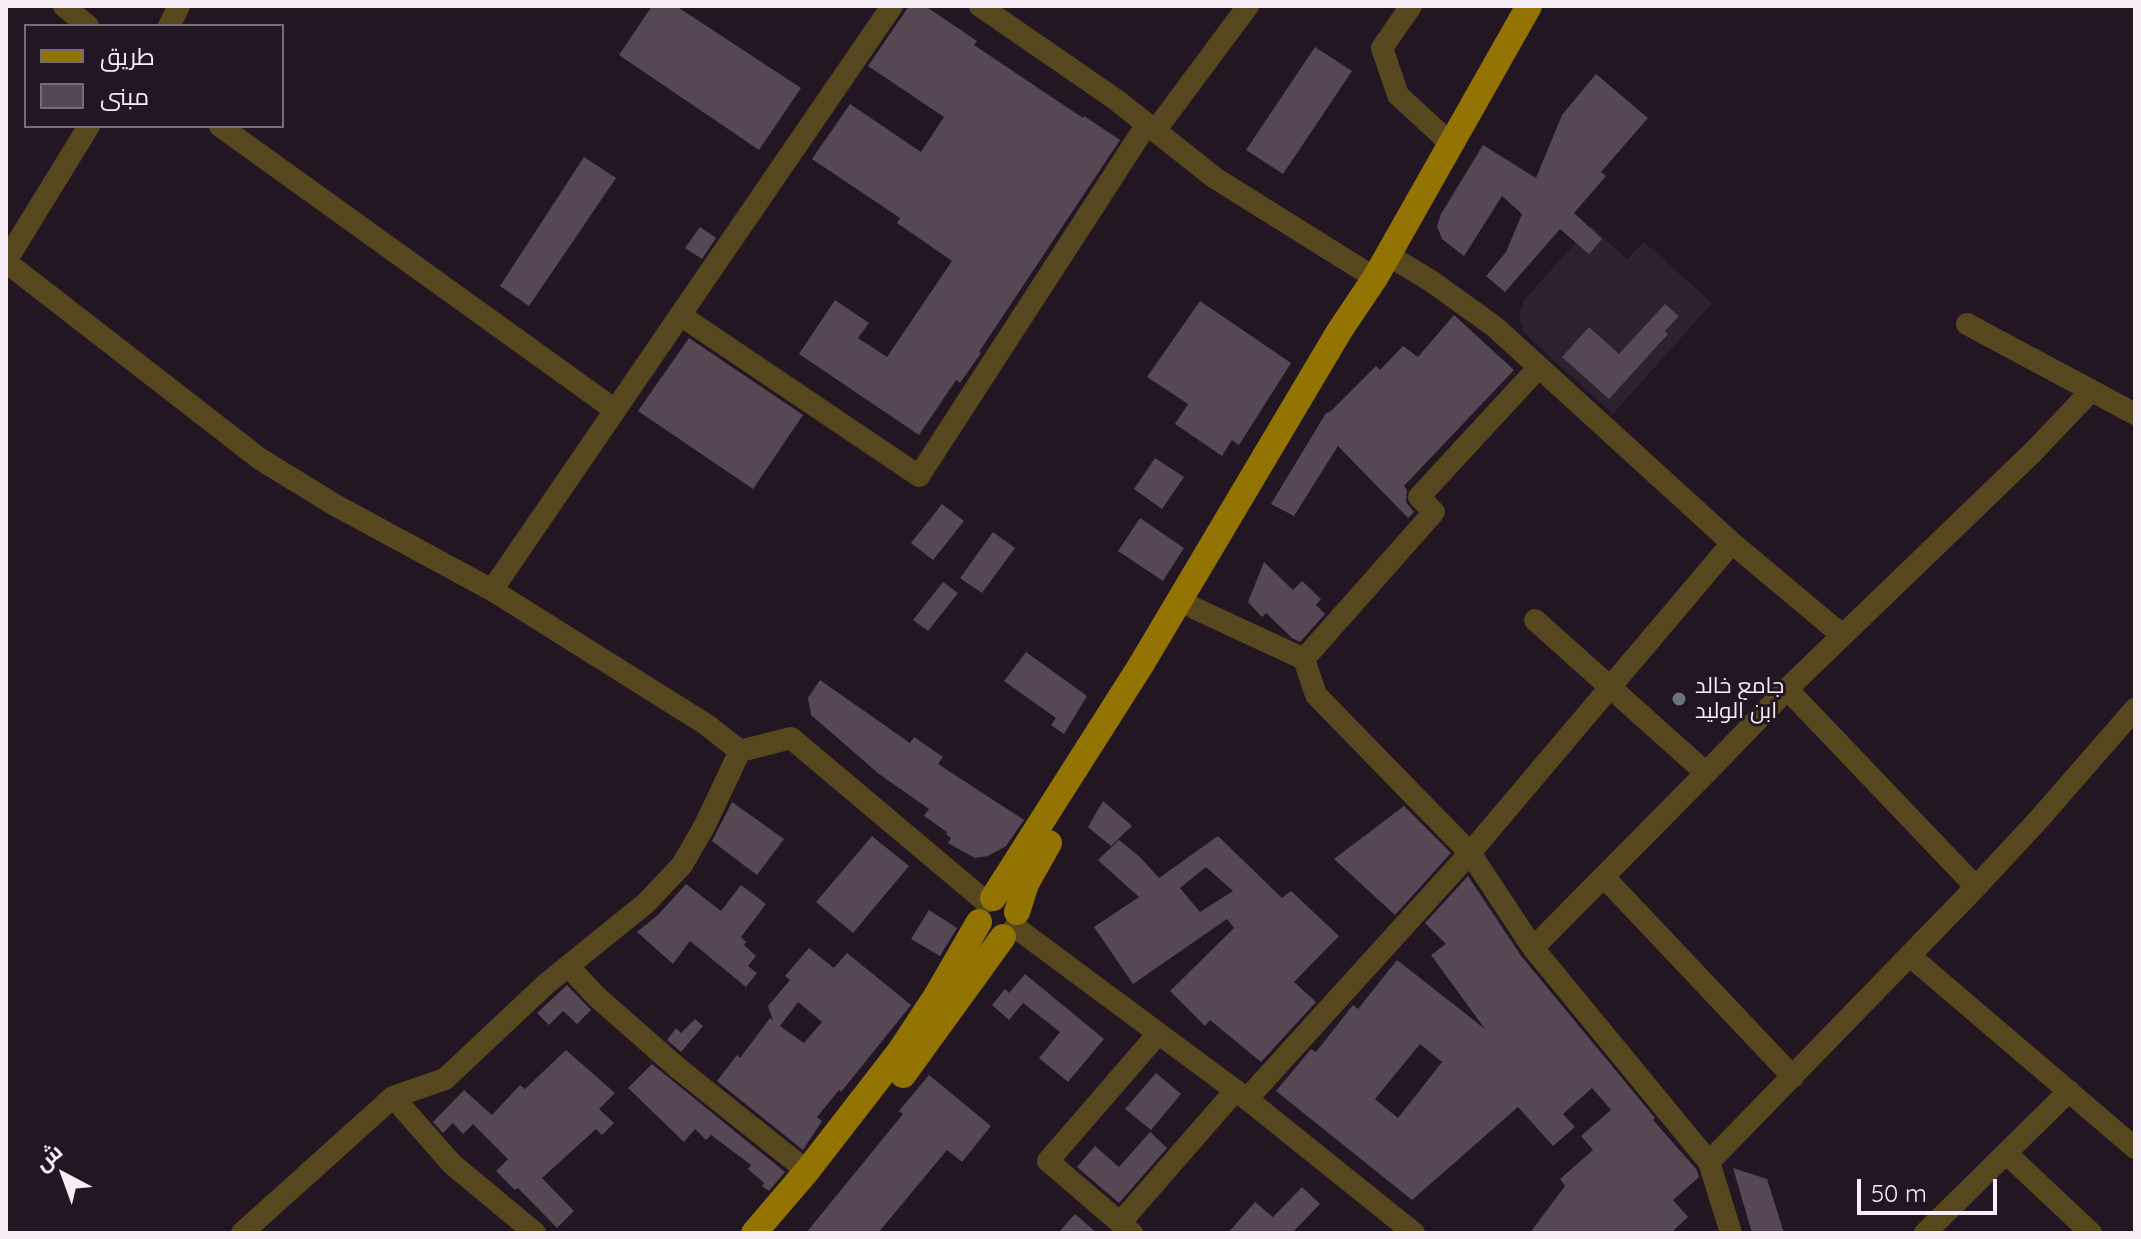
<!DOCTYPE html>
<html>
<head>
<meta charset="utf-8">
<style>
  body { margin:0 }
  #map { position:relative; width:2141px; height:1239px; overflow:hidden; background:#221622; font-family:Quicksand,Cairo,sans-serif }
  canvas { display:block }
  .frame { position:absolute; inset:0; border:8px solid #f7edf6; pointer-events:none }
  .legend { position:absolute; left:24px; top:24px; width:260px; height:104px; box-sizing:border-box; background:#221622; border:2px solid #776c77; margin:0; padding:10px 14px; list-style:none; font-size:24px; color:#f7edf6 }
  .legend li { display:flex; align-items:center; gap:16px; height:40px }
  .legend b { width:40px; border:2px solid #776c77 }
  .north { position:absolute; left:24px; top:1135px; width:80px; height:80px; -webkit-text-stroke:6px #221622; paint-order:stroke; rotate:319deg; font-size:22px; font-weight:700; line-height:32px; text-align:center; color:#f7edf6 }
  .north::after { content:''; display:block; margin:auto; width:28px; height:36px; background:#f7edf6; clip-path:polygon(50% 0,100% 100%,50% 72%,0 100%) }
  .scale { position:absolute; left:1857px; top:1179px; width:140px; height:36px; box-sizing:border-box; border:4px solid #f7edf6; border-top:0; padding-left:10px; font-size:24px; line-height:28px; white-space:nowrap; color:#f7edf6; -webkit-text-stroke:6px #221622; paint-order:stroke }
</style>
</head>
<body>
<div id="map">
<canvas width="2141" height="1239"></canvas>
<div class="frame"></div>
<ul class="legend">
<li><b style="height:10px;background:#937301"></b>طريق</li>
<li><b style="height:22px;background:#564755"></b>مبنى</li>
</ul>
<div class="north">ش</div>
<div class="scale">50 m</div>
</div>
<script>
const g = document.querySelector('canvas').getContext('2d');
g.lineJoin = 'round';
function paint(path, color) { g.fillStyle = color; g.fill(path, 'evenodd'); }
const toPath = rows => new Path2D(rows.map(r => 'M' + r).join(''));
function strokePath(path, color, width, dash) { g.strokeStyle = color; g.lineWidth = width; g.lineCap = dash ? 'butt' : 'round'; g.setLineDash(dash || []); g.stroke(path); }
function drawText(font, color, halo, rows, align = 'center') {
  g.font = font + ' Quicksand,Cairo,sans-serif'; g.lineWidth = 6; g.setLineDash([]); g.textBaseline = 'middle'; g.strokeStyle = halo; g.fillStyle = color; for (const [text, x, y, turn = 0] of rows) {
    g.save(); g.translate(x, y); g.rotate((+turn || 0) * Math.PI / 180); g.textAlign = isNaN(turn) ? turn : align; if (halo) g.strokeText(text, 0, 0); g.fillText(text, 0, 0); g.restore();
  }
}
const education = toPath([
  [1591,226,1627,259,1644,242,1712,303,1613,414,1524,333,1519,317,1524,300]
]);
const building = toPath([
  [652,6,676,6,801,88,759,150,619,55],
  [909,6,925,6,977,41,974,45,1083,118,1084,116,1120,140,979,352,981,353,960,383,956,380,919,435,799,354,835,300,869,323,858,338,887,357,952,261,897,223,900,218,812,159,850,104,921,152,944,117,868,66],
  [1315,47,1352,71,1283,174,1246,150],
  [1596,74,1648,118,1601,172,1606,176,1574,213,1602,239,1589,254,1560,229,1505,292,1486,276,1506,252,1522,214,1502,196,1464,256,1442,239,1437,226,1441,214,1483,145,1536,178,1562,115],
  [584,157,616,178,529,306,500,286],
  [700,227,716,238,702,259,685,248],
  [1200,301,1291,363,1239,445,1232,440,1222,456,1175,424,1188,404,1147,377],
  [1665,304,1679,316,1665,331,1668,334,1609,399,1562,357,1589,327,1619,354],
  [1454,315,1514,370,1404,486,1407,490,1406,502,1414,512,1408,518,1338,446,1294,516,1271,504,1326,413,1330,412,1376,366,1380,370,1403,346,1418,357],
  [689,338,803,415,753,489,638,411],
  [1155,458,1184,477,1162,509,1134,489],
  [942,504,964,521,933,560,911,543],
  [1140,518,1184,548,1163,581,1118,551],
  [993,532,1015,548,982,593,960,578],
  [1264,562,1293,590,1302,581,1321,599,1316,605,1325,614,1300,642,1292,638,1266,613,1262,617,1248,602],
  [943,582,958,593,928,631,913,620],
  [1026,652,1087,696,1064,734,1051,725,1056,718,1004,681],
  [820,680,910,743,914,737,943,757,938,764,1024,820,1006,846,988,856,975,858,948,843,951,838,946,834,947,832,924,816,929,809,879,774,811,715,808,698],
  [1103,801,1132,826,1111,846,1088,827],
  [732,802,784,839,757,875,712,841],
  [1404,806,1451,853,1395,915,1334,859],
  [872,836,909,866,853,933,816,902],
  [1218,836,1282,898,1291,891,1339,936,1294,982,1316,1002,1261,1062,1210,1020,1205,1026,1170,991,1234,928,1227,919,1133,984,1094,927,1139,897,1098,860,1119,840,1140,857,1159,878],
  [1206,867,1233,891,1200,912,1180,888],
  [1468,876,1522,957,1655,1118,1653,1120,1697,1170,1699,1177,1673,1200,1688,1217,1671,1233,1530,1233,1565,1186,1560,1179,1593,1150,1581,1136,1611,1110,1592,1088,1563,1114,1575,1127,1553,1146,1518,1107,1412,1200,1276,1091,1311,1049,1316,1052,1353,1005,1358,1009,1397,960,1485,1029,1431,955,1446,944,1425,923],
  [1420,1044,1442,1062,1398,1118,1375,1099],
  [686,884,721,911,741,885,766,904,741,937,746,942,744,945,756,956,748,966,757,973,746,987,690,941,673,964,637,932,658,915],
  [929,910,957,928,940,956,911,939],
  [809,948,834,968,847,953,911,1005,841,1092,839,1090,817,1117,822,1121,803,1150,717,1081,737,1055,740,1058,770,1018,773,1021,768,1006,790,980,785,976],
  [798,1002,822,1022,804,1043,780,1026],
  [1025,974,1104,1039,1068,1082,1039,1058,1060,1032,1023,1003,1009,1020,992,1005,1005,989,1009,993],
  [567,985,591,1010,577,1024,563,1011,549,1025,537,1013],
  [695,1019,703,1026,681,1052,667,1040,676,1028,681,1033],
  [566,1050,615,1093,599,1109,614,1123,602,1135,596,1129,542,1178,574,1211,557,1228,518,1188,515,1190,496,1171,508,1159,473,1124,463,1134,453,1123,443,1133,433,1122,464,1090,492,1115,520,1085,525,1089],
  [652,1064,785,1172,769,1191,762,1186,764,1183,748,1169,751,1165,711,1135,706,1140,695,1129,684,1142,628,1088],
  [1156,1073,1181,1094,1151,1130,1125,1109],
  [929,1075,991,1126,962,1162,947,1150,878,1233,806,1233,903,1114,899,1111],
  [1150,1132,1167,1148,1119,1203,1077,1167,1095,1146,1119,1167],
  [1733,1168,1767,1179,1784,1233,1752,1233],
  [1302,1187,1320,1204,1292,1233,1228,1233,1255,1202,1273,1217],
  [1075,1214,1097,1233,1058,1233]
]);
const minor = toPath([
  [64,6,88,26],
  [980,6,1115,99,1215,178,1375,278],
  [1411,6,1382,48,1398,95,1451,144],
  [169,26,179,6],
  [220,126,615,410],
  [1155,131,1248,6],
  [1388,255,1431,281,1495,327,1732,543,1842,635],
  [6,261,89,126],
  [6,262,260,459,335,505,492,590,707,725,740,751,704,827,682,865,646,903,546,984,445,1079,393,1097,242,1233],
  [680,315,919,476,1147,124],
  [1967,324,2135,414],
  [492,590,892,6],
  [1194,608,1304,659,1434,512,1419,497,1539,367],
  [1535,620,1706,773,1787,689,2033,452,2091,391],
  [1304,659,1316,695,1470,853,1533,948,1709,1162,1731,1233],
  [1787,689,1976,887],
  [740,751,791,738,986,902],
  [1604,877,1793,1077],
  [1015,927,1247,1099,1414,1233],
  [1533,948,1706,773],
  [1910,956,2135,1148],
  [568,966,597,997,679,1069,807,1171],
  [393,1097,452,1164,535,1233],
  [1247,1099,1470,853,1732,543],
  [2007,1154,2091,1233],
  [1709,1162,1976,887,2040,818,2135,709],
  [1120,1223,1235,1091],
  [1132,1233,1048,1161,1157,1035],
  [1925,1233,2069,1091]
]);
const major = toPath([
  [993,898,1141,665,1340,330,1375,278,1529,6],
  [1017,912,1026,884,1049,843],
  [903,1075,1003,937],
  [754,1233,807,1171,900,1051,935,998,979,922]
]);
const markers = [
  [1679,699,8,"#6b7280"]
];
const poiNames = [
  ["جامع خالد",1695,686],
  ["ابن الوليد",1695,711]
];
paint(education, '#2c212f');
paint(building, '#564755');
strokePath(minor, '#57471e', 22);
strokePath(major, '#937301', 26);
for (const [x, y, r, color] of markers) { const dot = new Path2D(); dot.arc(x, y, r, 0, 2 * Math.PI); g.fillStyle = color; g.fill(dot); strokePath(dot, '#221622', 3); }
drawText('22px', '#f7edf6', '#221622', poiNames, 'left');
</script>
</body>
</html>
